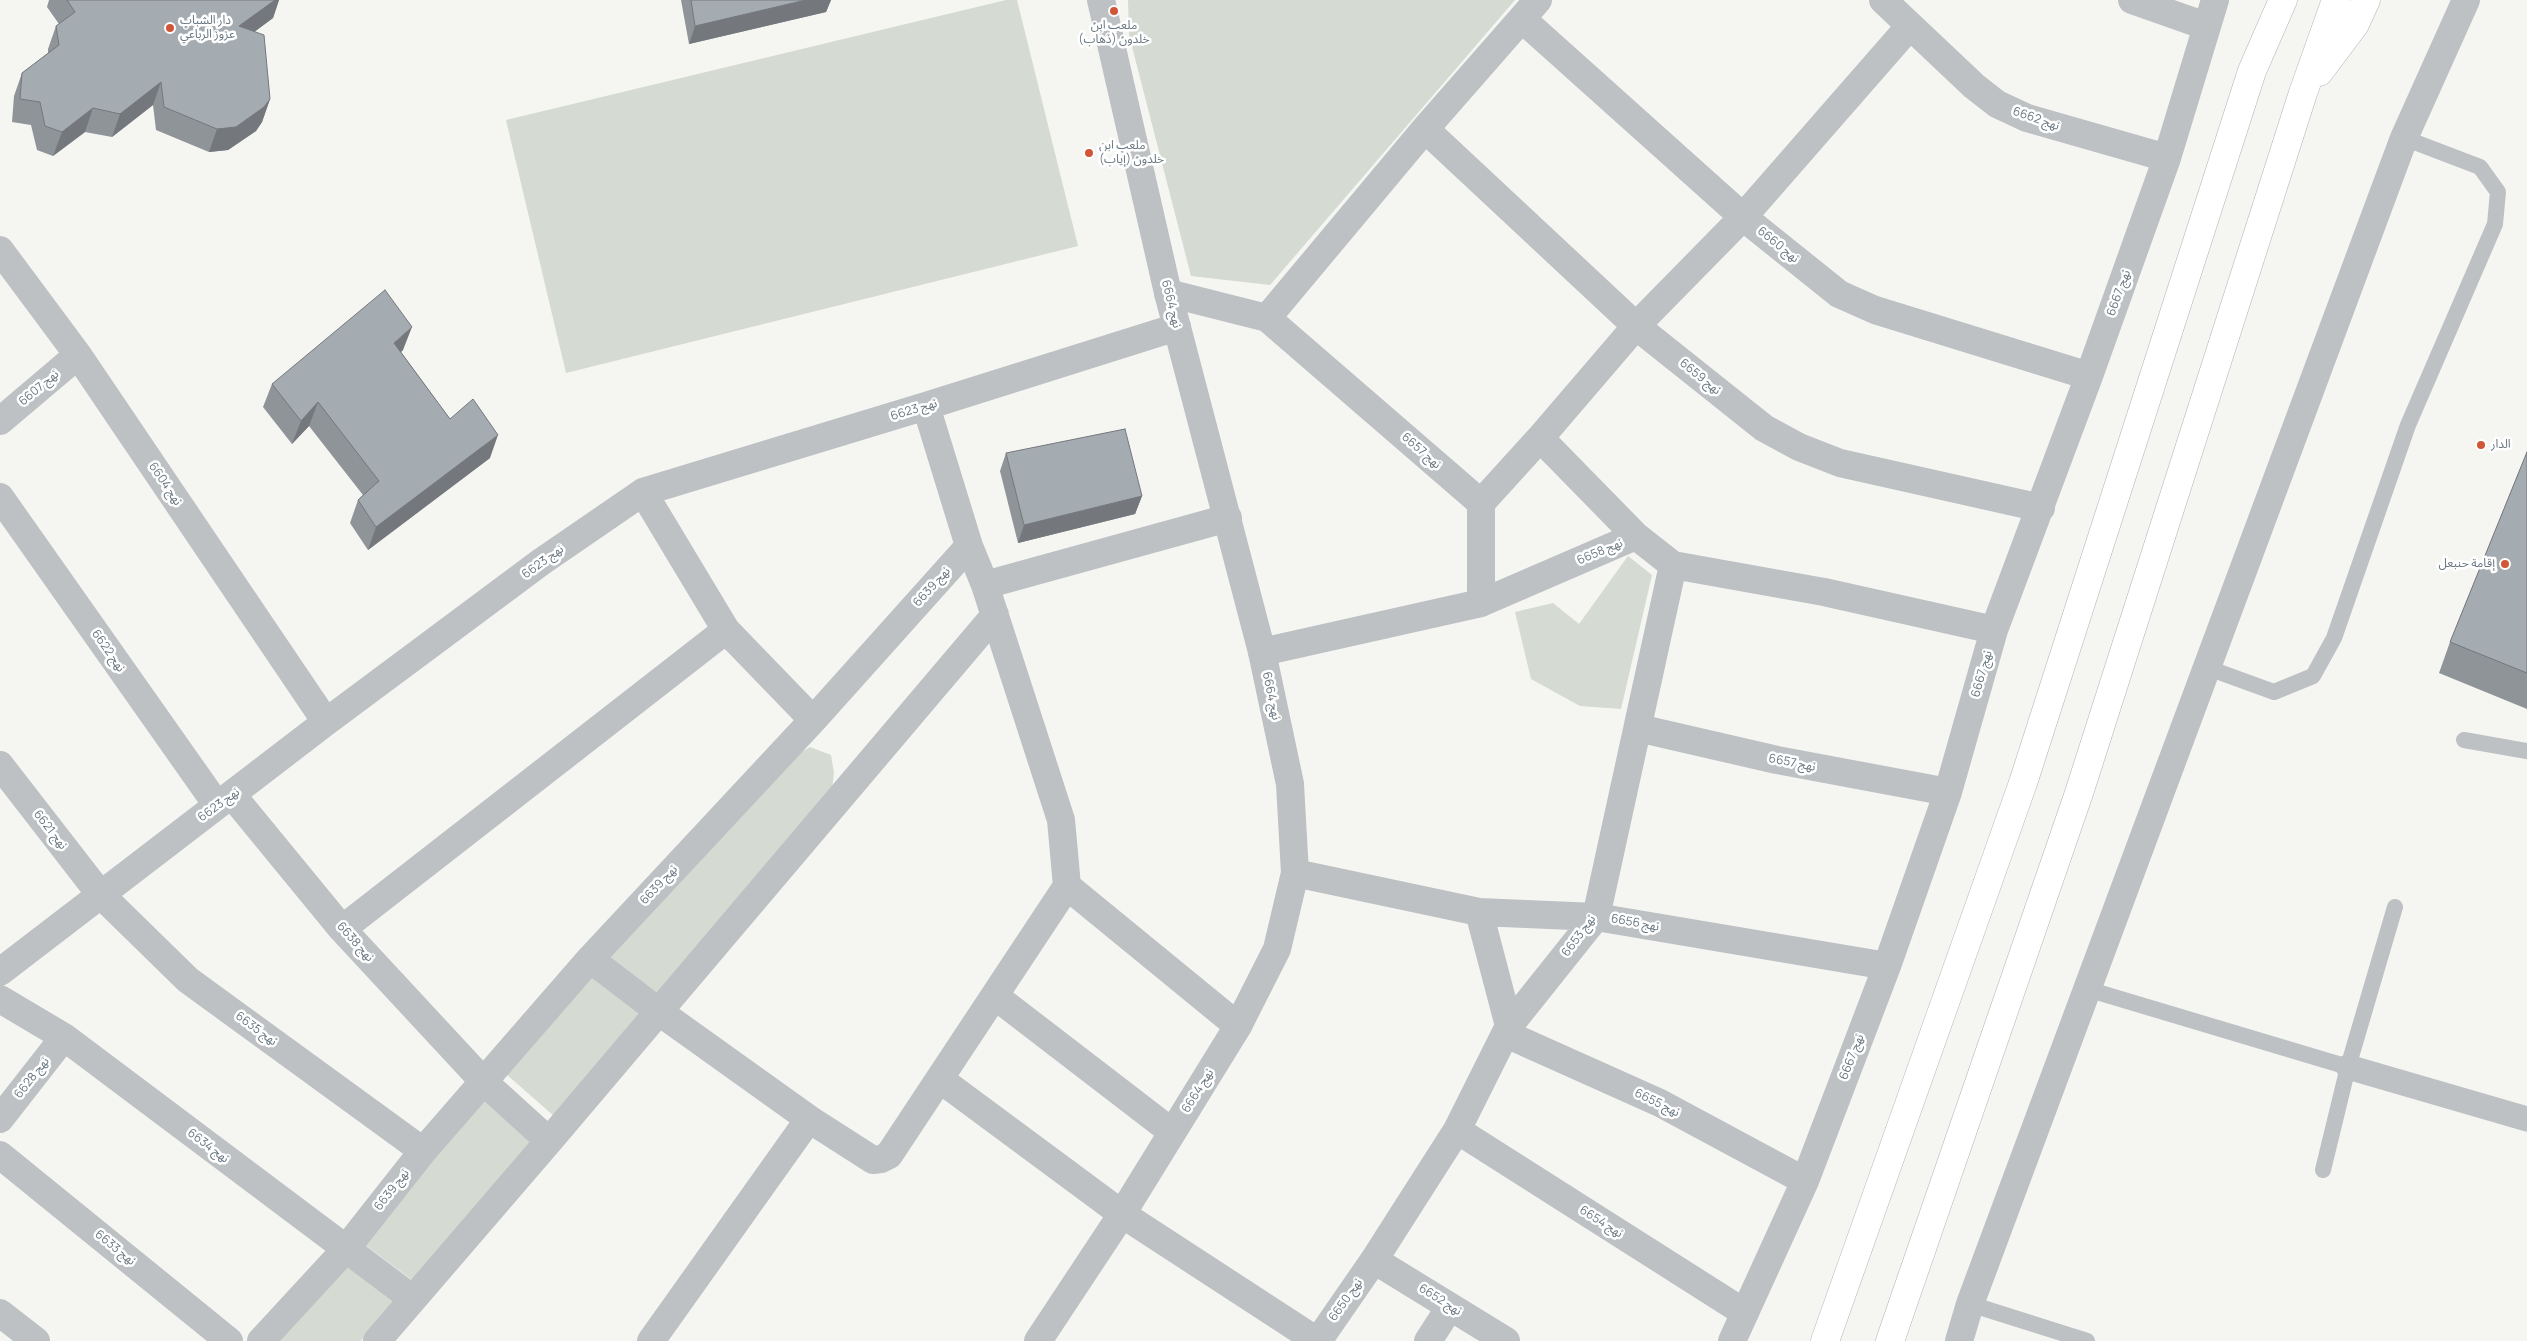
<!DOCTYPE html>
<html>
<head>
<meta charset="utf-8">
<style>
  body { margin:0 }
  canvas { display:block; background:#f5f5f2 }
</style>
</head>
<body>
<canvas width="2527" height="1341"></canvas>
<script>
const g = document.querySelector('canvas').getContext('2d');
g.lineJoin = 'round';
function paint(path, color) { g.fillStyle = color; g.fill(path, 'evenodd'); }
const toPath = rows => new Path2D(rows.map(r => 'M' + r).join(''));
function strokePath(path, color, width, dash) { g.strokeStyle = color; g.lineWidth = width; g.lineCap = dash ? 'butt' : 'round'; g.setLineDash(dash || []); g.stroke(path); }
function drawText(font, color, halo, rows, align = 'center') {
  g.font = font + ' Manrope,"Noto Sans Arabic",sans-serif'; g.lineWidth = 5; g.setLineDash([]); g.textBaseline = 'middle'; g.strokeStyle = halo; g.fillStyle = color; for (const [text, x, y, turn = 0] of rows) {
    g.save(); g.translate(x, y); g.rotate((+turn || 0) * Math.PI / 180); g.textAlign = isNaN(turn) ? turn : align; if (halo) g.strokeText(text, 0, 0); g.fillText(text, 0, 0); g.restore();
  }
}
const green = toPath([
  [1006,0,1017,0,1078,246,566,373,506,120],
  [1128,0,1515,0,1270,285,1191,276,1129,35],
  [1628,556,1652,575,1621,709,1580,706,1531,679,1515,612,1553,603,1579,624],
  [810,747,831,755,834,773,831,797,661,996,607,958,792,758],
  [594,972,647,1012,555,1117,506,1074],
  [491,1092,540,1134,412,1280,361,1242],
  [343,1262,396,1298,361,1341,277,1341]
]);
const service = toPath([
  [2208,668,2274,692,2313,676,2334,638,2408,425,2495,224,2498,192,2480,167,2404,138],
  [2464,740,2527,751],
  [2087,989,2348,1067,2395,907],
  [2323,1170,2348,1067],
  [1970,1304,2087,1341]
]);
const pedestrian = toPath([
  [2348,1067,2527,1119]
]);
const minor = toPath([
  [1883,0,1974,86,1997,104,2027,118,2167,158],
  [2132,0,2206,26],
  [1522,19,1743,217,1839,294,1875,310,2089,376],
  [1425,129,1636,326,1764,428,1799,447,1840,463,2041,508],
  [0,250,78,355,326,722],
  [1168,293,1267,318,1481,503,1540,438,1636,536,1673,565,1824,592,1994,630],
  [1267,318,1425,129,1538,0],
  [926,406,969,546,985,585],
  [0,421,78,355],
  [1540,438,1636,326,1743,217,1909,27],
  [643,492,726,630,813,720],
  [0,497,217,805],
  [1481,503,1481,603],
  [1262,652,1481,603,1636,536],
  [1638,728,1777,760,1948,792],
  [0,765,100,894,188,980,423,1151],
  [232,795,342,929,484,1082,549,1141],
  [1295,873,1479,912,1596,917,1887,966],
  [1067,886,1238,1026],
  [1479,912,1509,1026],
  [342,929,726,630],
  [590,959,658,1011,809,1119,873,1160,881,1159,889,1155,1067,886,1061,820,985,585,1228,518],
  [0,972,326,722,541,562,643,492,926,406,1177,327],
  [995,996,1172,1132],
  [0,999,64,1037,413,1299],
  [1506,1034,1660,1103,1805,1181],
  [941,1080,1122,1214,1317,1341],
  [0,1119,64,1037],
  [1457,1130,1745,1313],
  [0,1155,229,1341],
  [1374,1260,1506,1341],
  [0,1313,36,1341],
  [261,1341,345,1250,423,1151,590,959,813,720,969,546],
  [377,1341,549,1141,995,615],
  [651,1341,809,1119],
  [1318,1341,1374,1260,1457,1130,1509,1026,1596,917,1673,565],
  [1428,1341,1450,1307],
  [1732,1341,1805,1181,1887,966,1948,792,1994,630,2089,376,2167,158,2215,0],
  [1959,1341,1970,1304,2404,138,2466,0]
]);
const tertiary = toPath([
  [1038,1341,1122,1214,1238,1026,1277,949,1295,873,1290,784,1262,652,1168,293,1101,0]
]);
const trunk = toPath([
  [2319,72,2355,24,2366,0],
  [1825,1341,2023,783,2252,71,2283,0],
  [1890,1341,2079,793,2303,93,2336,0]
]);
const wall = toPath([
  [49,0,279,0,273,18,254,32,270,99,262,122,256,131,228,150,209,152,156,130,153,105,112,137,85,132,53,156,37,150,31,125,12,122,14,96,22,73,48,53,48,49,56,26,59,24,47,7],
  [681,0,831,0,826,12,689,44],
  [403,350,401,352,450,419,490,458,368,550,350,523,358,500,363,495,309,426,292,444,263,407,272,384],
  [2527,452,2527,709,2439,673,2450,642],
  [1006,453,1142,496,1135,514,1018,543,1000,471]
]);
const shadedWall = toPath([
  [275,0,279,0,273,18,230,50,239,26],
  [806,0,831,0,826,12,689,44,695,26],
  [161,82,153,105,112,137,120,114],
  [270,99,262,122,256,131,228,150,209,152,217,129],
  [93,108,85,132,53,156,62,132],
  [412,327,403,350,386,367,394,343],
  [318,402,309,426,292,444,301,421],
  [498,435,490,458,368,550,376,527],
  [1142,496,1135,514,1018,543,1024,525]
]);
const building = toPath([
  [67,0,275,0,239,26,264,35,270,99,264,107,236,127,217,129,164,107,161,82,120,114,93,108,62,132,45,126,40,102,20,99,22,73,59,45,56,26,75,12,67,0],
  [691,0,806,0,695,26,691,0],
  [385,290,412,327,394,343,450,419,473,399,498,435,376,527,358,500,379,481,318,402,301,421,272,384,385,290],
  [1125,429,1142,496,1024,525,1006,453,1125,429],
  [2527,452,2527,673,2450,642,2527,452]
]);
const markers = [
  [1114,11,5,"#d15637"],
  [170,28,5,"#d15637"],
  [1089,153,5,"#d15637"],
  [2481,445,5,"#d15637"],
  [2505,564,5,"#d15637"]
];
const poiNames = [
  ["دار الشباب",180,21],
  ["عزوز الرباعي",180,35],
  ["ملعب ابن",1114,26,"center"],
  ["خلدون (ذهاب)",1114,40,"center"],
  ["ملعب ابن",1099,146],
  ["خلدون (إياب)",1099,160],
  ["الدار",2491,445],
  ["إقامة حنبعل",2495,564,"right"]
];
const streetNames = [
  ["نهج 6662",2036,119,19],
  ["نهج 6660",1778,245,39],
  ["نهج 6667",2119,293,-70],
  ["نهج 6664",1171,304,76],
  ["نهج 6659",1700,377,39],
  ["نهج 6607",39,388,-40],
  ["نهج 6623",914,410,-17],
  ["نهج 6657",1421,451,41],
  ["نهج 6604",165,484,56],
  ["نهج 6658",1600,552,-23],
  ["نهج 6623",543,562,-36],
  ["نهج 6639",932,587,-48],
  ["نهج 6622",108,651,55],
  ["نهج 6667",1982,674,-74],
  ["نهج 6664",1271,696,78],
  ["نهج 6657",1792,763,11],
  ["نهج 6623",219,805,-36],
  ["نهج 6621",50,830,52],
  ["نهج 6639",659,885,-47],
  ["نهج 6656",1635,923,10],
  ["نهج 6653",1579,936,-54],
  ["نهج 6638",355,942,48],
  ["نهج 6635",256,1029,36],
  ["نهج 6667",1852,1057,-69],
  ["نهج 6628",32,1078,-52],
  ["نهج 6664",1198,1091,-58],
  ["نهج 6655",1657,1103,26],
  ["نهج 6634",208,1146,37],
  ["نهج 6639",392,1190,-52],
  ["نهج 6654",1601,1222,32],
  ["نهج 6633",115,1248,39],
  ["نهج 6650",1346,1300,-55],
  ["نهج 6652",1440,1300,32]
];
paint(green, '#d5dad2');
strokePath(trunk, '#b1b4b7', 29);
strokePath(service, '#bdc1c4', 16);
strokePath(pedestrian, '#bdc1c4', 25);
strokePath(minor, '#bdc1c4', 28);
strokePath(tertiary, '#bdc1c4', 28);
strokePath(trunk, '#fff', 28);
paint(wall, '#8e9498');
paint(shadedWall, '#74787c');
paint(building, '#a5acb1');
strokePath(building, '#74787c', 1);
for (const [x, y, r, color] of markers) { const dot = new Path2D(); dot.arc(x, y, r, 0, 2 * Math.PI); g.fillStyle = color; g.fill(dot); strokePath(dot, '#fff', 2); }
drawText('12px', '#687680', '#fff', poiNames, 'left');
drawText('12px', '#687680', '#fff', streetNames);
</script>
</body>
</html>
